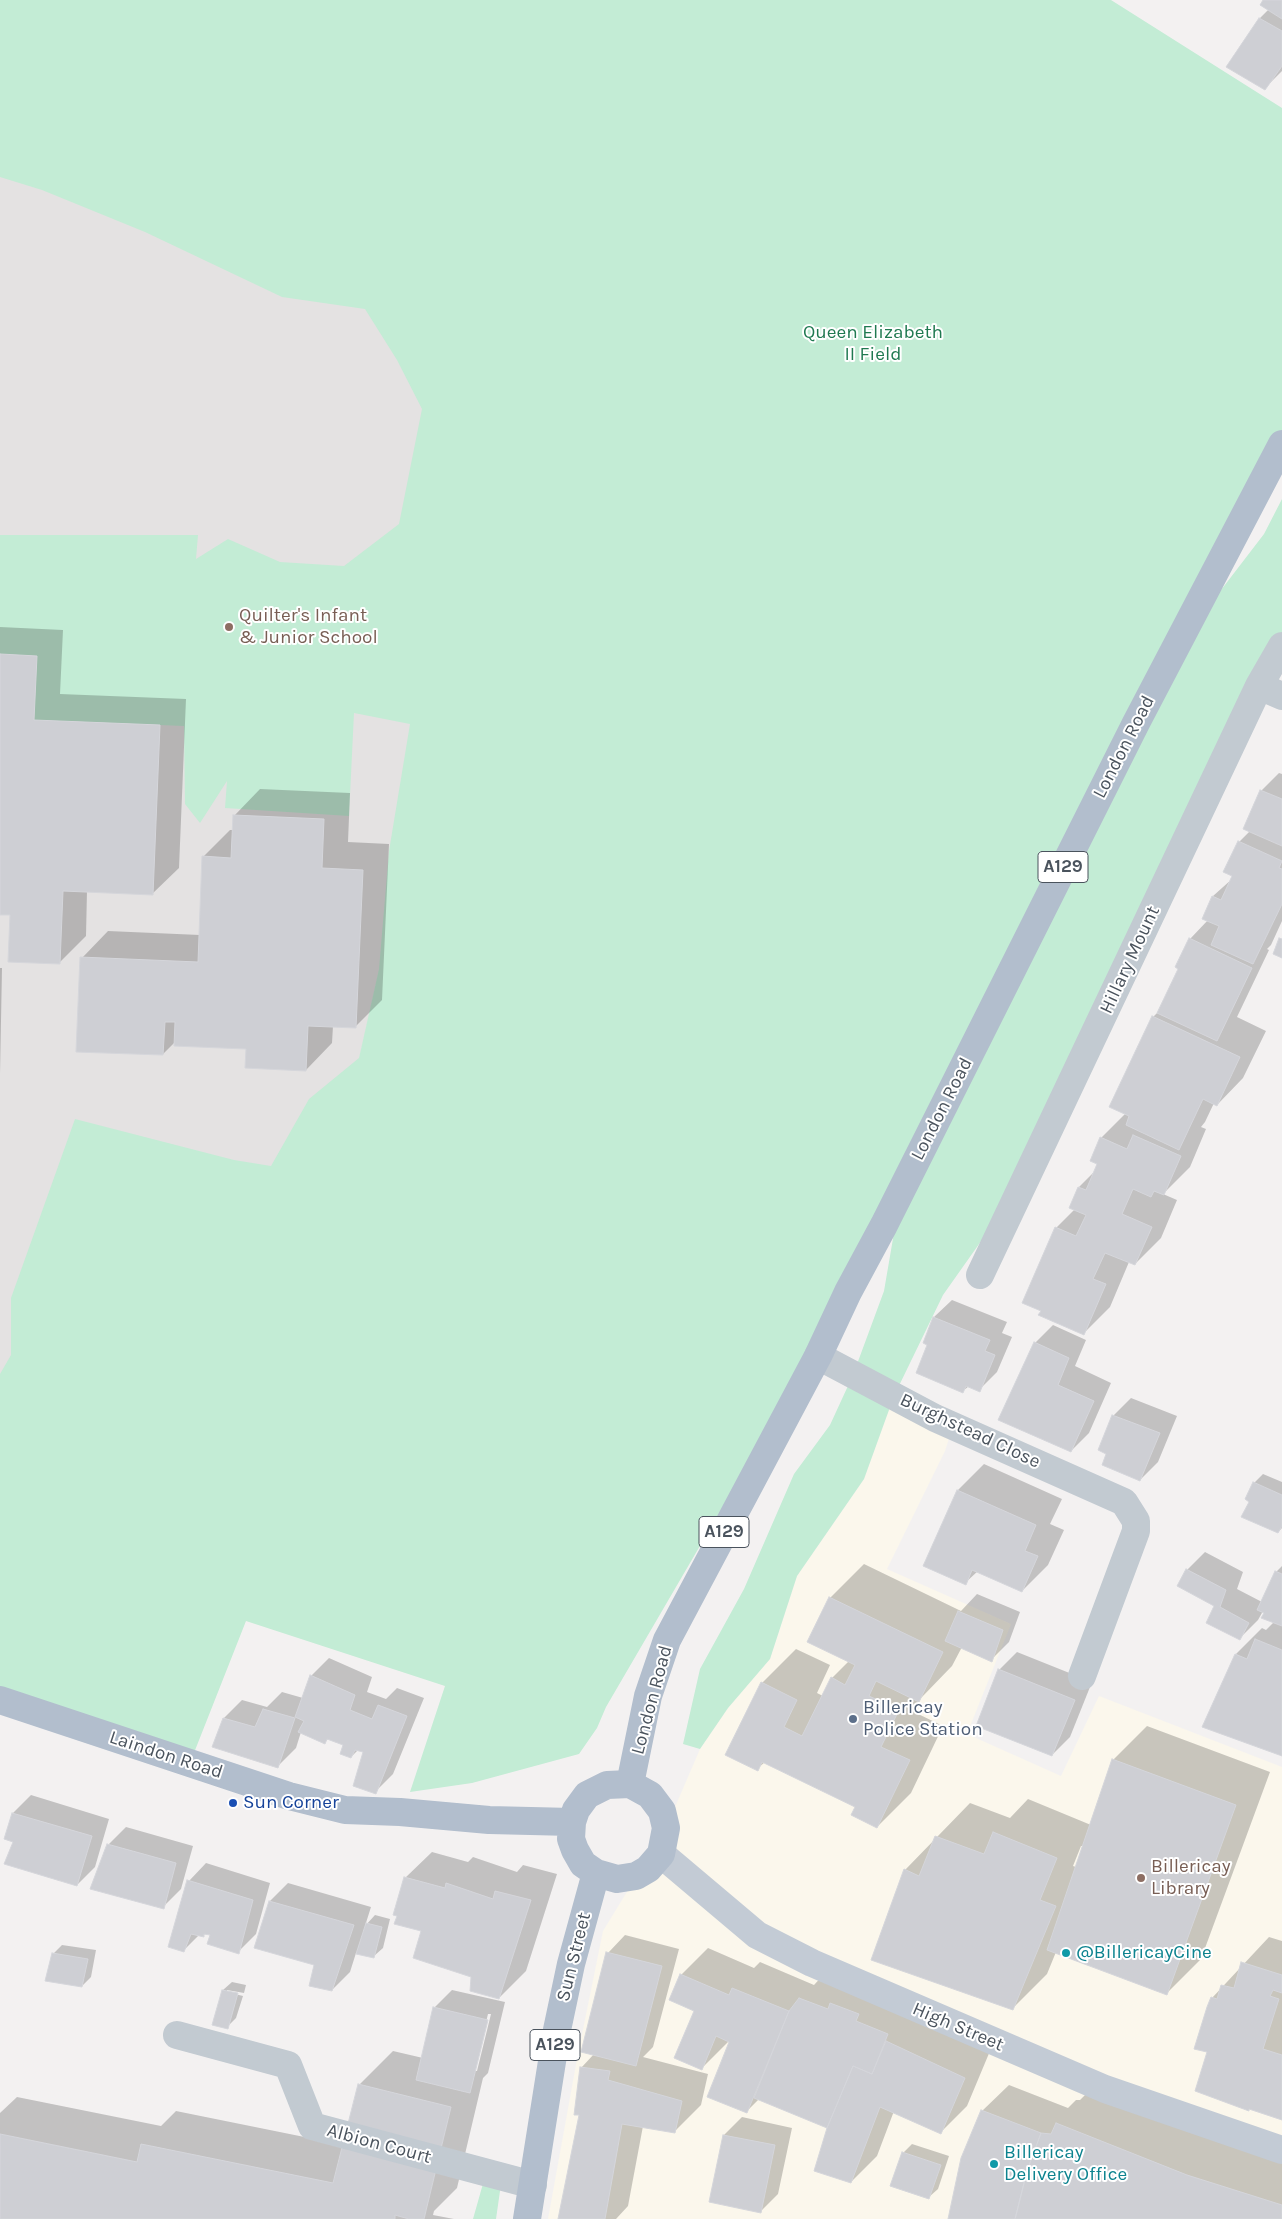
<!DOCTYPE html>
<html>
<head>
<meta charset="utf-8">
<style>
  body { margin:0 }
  canvas { display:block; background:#f3f1f1 }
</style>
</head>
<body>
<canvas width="1282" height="2219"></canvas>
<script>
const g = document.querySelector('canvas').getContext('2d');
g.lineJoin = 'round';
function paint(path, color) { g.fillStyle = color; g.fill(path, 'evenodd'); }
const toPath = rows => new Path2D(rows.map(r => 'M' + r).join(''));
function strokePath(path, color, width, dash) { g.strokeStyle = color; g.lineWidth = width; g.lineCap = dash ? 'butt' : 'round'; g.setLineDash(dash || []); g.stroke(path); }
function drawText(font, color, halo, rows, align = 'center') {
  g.font = font + ' Karla,sans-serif'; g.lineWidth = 4; g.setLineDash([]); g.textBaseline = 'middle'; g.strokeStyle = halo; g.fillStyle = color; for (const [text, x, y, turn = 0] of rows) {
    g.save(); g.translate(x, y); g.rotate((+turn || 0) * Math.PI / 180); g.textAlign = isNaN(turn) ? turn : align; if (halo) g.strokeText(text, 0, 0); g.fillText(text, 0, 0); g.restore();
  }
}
const commercial = toPath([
  [894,1396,953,1426,945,1451,887,1569,1011,1624,967,1734,1061,1776,1099,1696,1282,1767,1282,2219,548,2219,577,2059,603,1931,666,1828,700,1749,728,1708,770,1659,797,1576,864,1479]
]);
const education = toPath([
  [0,120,535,285,326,1205,0,1481]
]);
const green = toPath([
  [0,0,1111,0,1282,108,1282,444,1175,650,1264,534,1282,499,1282,646,996,1220,943,1295,894,1396,864,1479,797,1576,770,1659,728,1708,700,1749,683,1744,700,1669,744,1589,794,1474,830,1425,853,1375,884,1291,901,1192,848,1292,606,1707,597,1728,579,1754,472,1783,410,1792,445,1686,246,1621,190,1763,0,1702,0,1374,11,1355,11,1298,75,1119,234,1160,271,1166,309,1099,359,1058,379,969,389,851,410,724,354,713,349,816,225,808,227,781,200,823,185,804,184,726,34,720,37,656,0,654,0,535,198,535,196,559,228,539,280,562,344,566,399,524,422,409,397,360,365,309,282,297,145,232,42,190,0,177],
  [486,2173,502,2177,496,2219,473,2219]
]);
const shadow = toPath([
  [1264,0,1282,0,1282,71,1265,88,1227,66,1260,18,1269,9],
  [0,627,63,630,60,694,186,699,179,868,152,894,87,891,86,936,59,963,11,914,0,913],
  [1279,773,1282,774,1282,921,1271,945,1267,949,1269,950,1237,1017,1266,1031,1243,1078,1217,1105,1214,1103,1205,1122,1201,1127,1206,1129,1190,1167,1163,1194,1177,1200,1161,1238,1135,1264,1129,1262,1110,1307,1084,1333,1042,1310,1056,1228,1075,1209,1070,1208,1079,1187,1096,1170,1101,1138,1126,1113,1153,1017,1160,1010,1180,968,1190,939,1208,920,1203,918,1213,896,1232,879,1239,842,1250,831,1245,829,1261,791],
  [260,789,350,793,348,842,389,844,382,1000,355,1027,333,1026,332,1043,306,1070,247,1048,175,1042,163,1054,82,958,108,931,200,935,203,857,230,830,233,830,234,816],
  [0,968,2,968,0,1074],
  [952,1300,1007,1322,1002,1333,1012,1337,997,1372,979,1390,969,1386,963,1391,929,1344,924,1342,934,1317],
  [1053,1325,1086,1340,1075,1366,1111,1383,1089,1433,1071,1451,1035,1343],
  [1131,1398,1177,1416,1158,1462,1140,1480,1108,1454,1113,1416],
  [984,1464,1062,1499,1050,1524,1064,1530,1048,1565,1022,1591,978,1571,965,1583,958,1490],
  [1263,1474,1282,1482,1282,1528,1278,1532,1251,1501,1254,1483],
  [1205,1552,1243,1572,1237,1589,1262,1602,1276,1572,1282,1566,1282,1754,1236,1654,1262,1628,1266,1630,1274,1622,1263,1611,1258,1620,1240,1638,1187,1570],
  [864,1564,961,1611,977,1594,1020,1612,1009,1642,991,1660,962,1647,952,1666,921,1698,914,1712,943,1726,911,1793,877,1827,856,1807,765,1762,757,1769,762,1683,796,1649,830,1665,817,1693,823,1696,832,1678,849,1661,809,1642,830,1598],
  [1017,1652,1092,1682,1070,1737,1052,1755,999,1670],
  [329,1658,372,1677,367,1692,386,1699,397,1688,424,1698,393,1774,375,1792,365,1751,358,1750,351,1757,345,1744,329,1738,324,1743,301,1732,296,1748,278,1766,214,1746,224,1718,242,1700,267,1707,282,1692,303,1698,311,1676],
  [1147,1726,1270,1772,1201,1959,1167,1993,1056,1952,1047,1974,1013,2008,905,1870,970,1803,1010,1818,1028,1799,1091,1825,1113,1760],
  [1081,1846,1083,1846,1076,1867,1073,1866],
  [31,1795,109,1819,95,1867,77,1885,15,1841,13,1813],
  [126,1827,193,1846,181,1889,163,1907,108,1845],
  [432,1852,468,1862,473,1857,517,1872,523,1865,557,1874,526,1971,499,1998,472,1977,423,1930,405,1878],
  [206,1863,270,1883,256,1934,238,1952,212,1934,206,1933,203,1936,199,1935,184,1950,189,1881],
  [288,1883,371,1907,365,1926,375,1915,390,1919,383,1948,374,1956,356,1953,350,1972,332,1990,270,1901],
  [625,1935,679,1949,653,2047,643,2057,708,2074,701,2105,675,2131,643,2126,628,2206,616,2219,559,2219,580,2114,581,2068,594,2054,608,1953],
  [1269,1937,1282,1941,1282,2118,1209,2051,1212,1998],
  [62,1945,96,1950,91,1977,82,1986,53,1954],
  [708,1948,754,1968,760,1962,814,1985,826,1972,990,2051,967,2106,941,2132,894,2111,877,2156,851,2182,829,2127,759,2099,746,2112,732,2038,702,2068,695,2010,681,1975],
  [232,1982,246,1985,244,1993,227,1990,227,1992,243,1996,236,2018,227,2027,223,1990],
  [452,1990,505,2002,488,2073,483,2078,457,2188,434,2211,433,2215,454,2219,0,2219,0,2113,17,2097,161,2126,176,2111,344,2145,359,2085,393,2051,423,2058,434,2008],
  [488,2014,491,2014,477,2071,474,2071],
  [1009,2085,1068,2108,1076,2100,1080,2100,1091,2089,1282,2161,1282,2219,950,2219,982,2111],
  [742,2117,792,2128,778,2194,760,2212,724,2135],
  [912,2144,949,2156,938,2189,929,2197,903,2153]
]);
const building = toPath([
  [1263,0,1282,0,1282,19,1260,5,1263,0],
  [1259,18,1282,31,1282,66,1265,90,1226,67,1259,18],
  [0,654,37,656,34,720,160,725,153,895,63,891,60,964,8,962,10,915,0,915,0,654],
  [1260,790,1282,799,1282,846,1243,829,1260,790],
  [233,815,324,819,322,868,363,870,356,1028,308,1026,306,1071,245,1068,246,1049,174,1046,175,1022,165,1022,163,1055,76,1052,80,957,198,962,202,856,231,858,233,815],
  [1238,841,1282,861,1279,868,1282,869,1282,904,1253,964,1211,945,1219,926,1202,919,1212,896,1221,900,1232,876,1223,872,1238,841],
  [1189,938,1252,968,1217,1041,1157,1013,1178,969,1175,967,1189,938],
  [1279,938,1282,939,1282,958,1273,954,1279,938],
  [1152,1016,1240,1057,1217,1106,1203,1099,1179,1150,1126,1125,1129,1116,1109,1107,1152,1016],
  [1133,1135,1181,1156,1164,1195,1154,1191,1151,1197,1133,1189,1122,1214,1152,1227,1135,1265,1105,1253,1093,1279,1106,1284,1084,1335,1038,1315,1041,1311,1022,1303,1055,1227,1076,1236,1086,1215,1069,1208,1078,1187,1086,1190,1097,1164,1090,1161,1100,1137,1127,1149,1133,1135],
  [933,1317,990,1340,985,1351,995,1355,980,1392,966,1386,963,1393,916,1373,927,1345,923,1343,933,1317],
  [1034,1342,1069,1358,1058,1385,1094,1401,1071,1452,998,1420,1034,1342],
  [1112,1415,1160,1433,1140,1481,1102,1465,1106,1454,1098,1450,1112,1415],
  [1253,1482,1282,1495,1282,1526,1278,1533,1241,1517,1249,1502,1245,1499,1253,1482],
  [957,1490,1036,1525,1025,1551,1038,1556,1022,1592,972,1570,966,1585,923,1566,957,1490],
  [1186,1569,1226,1590,1220,1607,1249,1623,1240,1640,1206,1623,1214,1606,1177,1586,1186,1569],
  [1275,1571,1282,1574,1282,1626,1261,1618,1264,1613,1257,1610,1275,1571],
  [829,1597,943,1652,919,1702,876,1681,869,1696,899,1710,881,1747,910,1760,877,1828,851,1815,855,1807,762,1762,758,1771,725,1755,761,1682,797,1700,784,1727,802,1736,831,1677,845,1685,855,1665,807,1642,829,1597],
  [958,1611,1003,1630,992,1662,945,1641,958,1611],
  [1255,1639,1282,1650,1282,1756,1202,1727,1235,1654,1247,1659,1255,1639],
  [998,1669,1075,1700,1052,1756,976,1726,998,1669],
  [310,1675,355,1695,350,1710,372,1719,378,1705,407,1716,376,1794,353,1786,363,1752,355,1750,351,1758,340,1754,343,1745,327,1739,325,1744,298,1732,304,1721,295,1717,310,1675],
  [263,1709,295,1718,278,1768,212,1747,223,1718,255,1727,263,1709],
  [1112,1759,1236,1805,1167,1995,1047,1950,1112,1759],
  [12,1813,92,1836,77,1886,4,1864,13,1842,4,1839,12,1813],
  [993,1832,1057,1858,1040,1900,1056,1906,1013,2010,871,1960,904,1869,919,1876,935,1836,984,1854,993,1832],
  [107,1844,176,1863,164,1909,90,1889,107,1844],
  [404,1877,445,1888,446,1883,493,1899,495,1891,531,1900,499,1999,470,1991,471,1977,413,1958,421,1931,394,1924,397,1916,393,1915,404,1877],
  [187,1880,253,1900,239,1954,207,1944,210,1935,204,1934,204,1937,191,1934,184,1952,168,1947,187,1880],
  [269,1901,354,1925,332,1991,309,1986,314,1965,254,1948,269,1901],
  [366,1923,382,1927,374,1958,356,1954,366,1923],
  [606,1952,662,1966,636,2066,581,2052,606,1952],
  [52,1953,88,1959,82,1987,45,1981,52,1953],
  [1241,1962,1282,1975,1282,1993,1273,1990,1270,1996,1279,1999,1263,2049,1282,2055,1282,2120,1249,2109,1249,2111,1195,2091,1207,2052,1194,2049,1207,2007,1211,1997,1217,1999,1221,1985,1234,1988,1241,1962],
  [680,1974,729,1995,732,1988,789,2011,747,2113,707,2097,729,2042,716,2036,702,2070,674,2058,694,2011,669,2000,680,1974],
  [222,1990,238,1993,228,2029,212,2025,222,1990],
  [799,1998,828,2009,830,2003,859,2014,856,2021,888,2034,872,2074,853,2066,827,2128,754,2098,789,2011,799,1998],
  [433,2007,488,2020,470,2093,416,2080,433,2007],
  [886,2041,965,2078,941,2134,880,2107,851,2183,814,2171,827,2128,853,2066,872,2074,886,2041],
  [580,2067,610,2071,608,2080,682,2101,675,2133,622,2124,605,2219,558,2219,579,2115,574,2115,580,2067],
  [358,2084,451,2107,424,2219,409,2219,395,2215,395,2219,0,2219,0,2134,137,2162,141,2144,333,2183,358,2084],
  [981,2110,1041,2133,1027,2171,1015,2219,948,2219,961,2158,981,2110],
  [1056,2123,1187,2175,1282,2205,1282,2219,1015,2219,1027,2171,1041,2133,1051,2134,1056,2123],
  [723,2135,775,2145,761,2213,709,2202,723,2135],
  [902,2152,941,2165,929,2199,890,2186,902,2152]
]);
const minor = toPath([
  [1259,686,1282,696],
  [980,1275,1259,686,1282,646],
  [818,1356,935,1418,1124,1502,1136,1521,1136,1531,1082,1676],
  [177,2035,288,2065,312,2126,533,2185]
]);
const secondary = toPath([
  [661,1854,757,1935,812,1963,1105,2089,1282,2150]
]);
const primary = toPath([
  [0,1700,289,1796,345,1810,400,1812,489,1820,572,1822],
  [630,1784,648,1696,667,1640,818,1356,848,1292,884,1225,1136,723,1282,444],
  [630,1784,650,1795,662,1811,666,1828,661,1854,648,1869,636,1876,617,1879,596,1873,583,1864,575,1850,571,1839,572,1822,576,1810,587,1795,607,1785,630,1784],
  [527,2219,557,2030,571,1964,596,1873]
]);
const markers = [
  [229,627,5,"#8d6e63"],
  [853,1719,5,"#5c6f8a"],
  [233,1803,5,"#1a4fb4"],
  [1141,1878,5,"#8d6e63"],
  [1066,1953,5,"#0f9aa8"],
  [994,2164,5,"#0f9aa8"]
];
const shields = [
  [1063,867,50],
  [724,1532,50],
  [555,2045,50]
];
const shieldNames = [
  ["A129",1063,867],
  ["A129",724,1532],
  ["A129",555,2045]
];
const parkNames = [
  ["Queen Elizabeth",873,333],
  ["II Field",873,355]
];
const educationNames = [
  ["Quilter's Infant",239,616],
  ["& Junior School",239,638],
  ["Billericay",1151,1867],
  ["Library",1151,1889]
];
const streetNames = [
  ["London Road",1124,747,-63],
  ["Hillary Mount",1130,960,-65],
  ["London Road",942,1109,-63],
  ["Burghstead Close",970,1431,25],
  ["London Road",652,1700,-75],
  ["Laindon Road",166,1755,18],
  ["Sun Street",574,1957,-76],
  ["High Street",958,2027,23],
  ["Albion Court",379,2144,15]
];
const serviceNames = [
  ["Billericay",863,1708],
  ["Police Station",863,1730]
];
const transitNames = [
  ["Sun Corner",243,1803]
];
const cultureNames = [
  ["@BillericayCine",1076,1953],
  ["Billericay",1004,2153],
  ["Delivery Office",1004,2175]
];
paint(commercial, '#fbf7ec');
paint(education, '#e4e2e2');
paint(green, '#c3ecd5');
paint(shadow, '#0003');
paint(building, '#cecfd4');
strokePath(building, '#d5d6db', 1);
strokePath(minor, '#c2cad1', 28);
strokePath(secondary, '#c3cbd5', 28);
strokePath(primary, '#b2becd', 28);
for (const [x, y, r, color] of markers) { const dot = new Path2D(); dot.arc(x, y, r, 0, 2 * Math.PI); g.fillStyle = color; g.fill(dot); strokePath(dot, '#fff', 2); }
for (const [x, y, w] of shields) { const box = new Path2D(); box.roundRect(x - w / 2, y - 15.5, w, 31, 4); g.fillStyle = '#fff'; g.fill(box); strokePath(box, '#4a535d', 1); }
drawText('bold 18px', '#4a535d', null, shieldNames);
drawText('19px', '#1f7950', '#fff', parkNames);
drawText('19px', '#785e54', '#fff', educationNames, 'left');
drawText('19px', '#4a535d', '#fff', streetNames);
drawText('19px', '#4e5e75', '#fff', serviceNames, 'left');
drawText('19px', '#164399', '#fff', transitNames, 'left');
drawText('19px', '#0d838f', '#fff', cultureNames, 'left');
</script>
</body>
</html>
